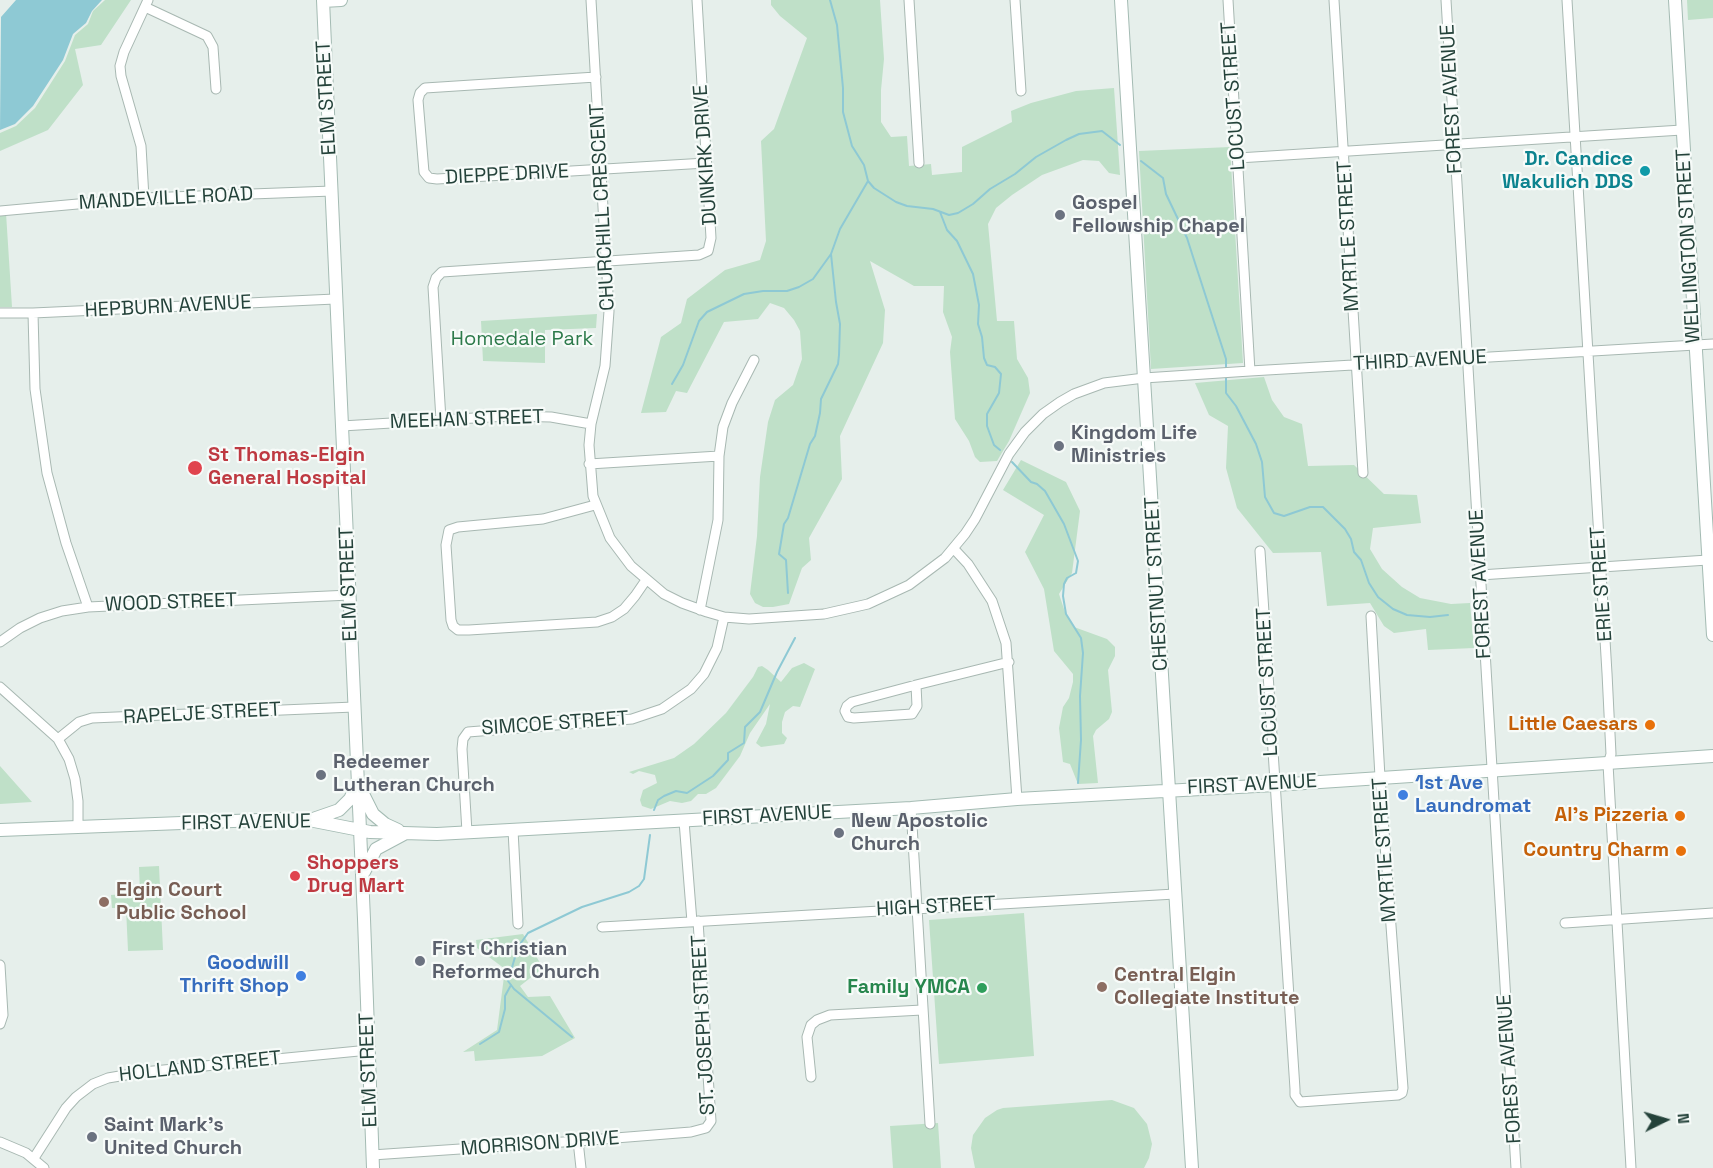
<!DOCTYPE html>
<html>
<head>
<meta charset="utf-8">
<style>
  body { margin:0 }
  #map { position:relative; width:1713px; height:1168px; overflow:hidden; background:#e6efeb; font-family:"Space Grotesk",sans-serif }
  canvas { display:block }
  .north { position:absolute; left:1635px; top:1090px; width:60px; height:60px; -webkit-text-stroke:4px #f7fbf9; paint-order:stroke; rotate:85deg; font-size:16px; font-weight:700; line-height:24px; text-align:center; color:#24423a }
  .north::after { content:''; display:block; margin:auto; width:21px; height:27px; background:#24423a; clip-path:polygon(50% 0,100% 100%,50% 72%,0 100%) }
</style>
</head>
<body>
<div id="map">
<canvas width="1713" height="1168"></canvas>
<div class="north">N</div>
</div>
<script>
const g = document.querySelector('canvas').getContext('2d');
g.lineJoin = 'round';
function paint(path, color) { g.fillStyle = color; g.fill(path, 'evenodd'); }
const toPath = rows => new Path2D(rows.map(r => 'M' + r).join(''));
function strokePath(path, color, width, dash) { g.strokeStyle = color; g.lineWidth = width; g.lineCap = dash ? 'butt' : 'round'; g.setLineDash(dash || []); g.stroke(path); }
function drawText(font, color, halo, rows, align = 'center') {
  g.font = font + ' "Space Grotesk",sans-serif'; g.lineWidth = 4.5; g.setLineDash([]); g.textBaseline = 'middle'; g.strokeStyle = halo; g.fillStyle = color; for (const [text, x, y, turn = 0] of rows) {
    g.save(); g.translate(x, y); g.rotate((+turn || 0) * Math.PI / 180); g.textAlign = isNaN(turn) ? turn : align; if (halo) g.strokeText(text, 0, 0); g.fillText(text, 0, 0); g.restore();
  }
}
const green = toPath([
  [105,0,131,0,101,45,75,49,83,85,48,130,0,151,0,133,16,126,35,108,65,61,75,35,88,24,93,11],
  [771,0,880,0,884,59,881,90,881,122,891,137,907,136,909,166,931,164,932,175,962,172,962,147,1012,122,1011,111,1031,103,1076,91,1114,88,1120,175,1109,173,1099,161,1083,160,1042,175,1012,195,996,208,988,224,997,321,1014,321,1017,359,1028,378,1030,393,1009,441,997,461,980,462,975,457,969,441,955,419,950,352,952,337,943,312,944,286,914,286,870,261,885,310,883,343,840,436,842,479,809,538,811,560,802,568,789,604,773,607,763,607,755,603,750,594,757,536,760,477,768,422,775,400,793,385,802,359,800,331,794,320,784,308,770,303,758,319,724,322,687,393,676,391,666,412,641,413,661,337,681,323,687,299,725,270,760,260,766,241,761,141,774,129,807,38,780,16,771,5],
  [1687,0,1713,0,1713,18,1688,20],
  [1230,147,1243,363,1151,369,1139,151],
  [6,213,12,307,0,307,0,214],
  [597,314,596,328,545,330,545,363,483,361,481,321],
  [1264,377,1272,400,1284,417,1302,424,1308,466,1354,465,1384,494,1417,495,1421,523,1373,528,1370,549,1382,569,1402,587,1420,598,1451,604,1470,603,1474,648,1428,650,1426,629,1394,633,1384,626,1370,603,1327,606,1321,552,1273,553,1237,508,1226,468,1228,426,1209,415,1195,383],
  [1021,460,1066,482,1080,511,1072,573,1059,594,1065,612,1074,627,1107,639,1115,647,1115,656,1108,670,1112,712,1109,719,1096,730,1093,736,1098,783,1078,784,1070,764,1063,762,1059,728,1063,707,1069,698,1073,682,1073,674,1054,651,1044,589,1025,552,1044,515,1003,490],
  [804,663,815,669,800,707,793,706,785,712,782,722,782,733,787,738,784,744,761,747,756,743,766,724,770,704,750,733,740,756,716,788,706,794,698,794,691,801,682,803,670,801,651,809,642,806,640,800,643,790,657,783,655,775,639,771,633,774,629,772,674,758,694,744,726,713,753,677,758,667,762,666,768,670,781,682,792,668],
  [0,766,32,802,0,804],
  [159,866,163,950,128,951,126,908,112,908,111,895,140,893,139,867],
  [1024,913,1034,1056,939,1064,929,920],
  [523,934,543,968,520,986,528,997,550,996,575,1038,542,1056,475,1061,474,1051,463,1052,497,1030,505,969,477,948,476,940],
  [1112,1100,1134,1108,1147,1124,1152,1144,1149,1158,1144,1168,975,1168,971,1148,973,1135,985,1118,997,1110,1003,1108],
  [938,1123,941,1168,893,1168,890,1126]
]);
const water = toPath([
  [16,0,102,0,92,11,86,23,73,34,63,60,33,106,15,124,0,130,1,17]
]);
const stream = toPath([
  [830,0,837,25,843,88,843,112,852,146,864,165,868,181,874,188,896,202,907,206,933,209,949,215,958,213,973,204,990,189,1015,174,1036,157,1066,140,1079,134,1102,131,1120,145],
  [1141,161,1163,178,1166,194,1187,238,1195,263,1226,359,1226,369],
  [940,212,947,230,957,241,973,274,979,305,978,324,982,337,984,358,987,365,995,367,1001,374,999,393,987,414,987,426,994,445,1000,450],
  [1226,375,1226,393,1236,406,1256,444,1262,462,1265,497,1274,513,1284,516,1310,507,1323,507,1345,529,1351,539,1354,552,1361,560,1369,583,1378,597,1393,609,1407,615,1430,617,1448,615],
  [672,384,683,365,699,321,707,312,744,294,763,291,787,291,799,287,813,279,831,254,840,229,868,181],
  [1012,462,1031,482,1037,484,1045,491,1064,524,1078,561,1076,573,1067,578,1064,584,1063,596,1066,614,1081,638,1083,653,1080,696,1081,740,1078,783],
  [788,593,786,560,779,554,784,524,788,518,810,444,815,436,820,413,821,399,838,364,839,355,840,324,836,302,831,254],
  [654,810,658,800,664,796,676,791,687,793,713,776,728,760,728,753,744,743,745,727,760,712,777,672,795,638],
  [572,1037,514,989,508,981,518,947,528,933,582,907,629,892,639,886,644,879,650,835],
  [480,1044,499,1032,505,1009,505,996,511,985]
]);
const street = toPath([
  [591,0,609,311,605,366,591,424,589,445,593,496,610,538,631,566,664,594,682,603,707,612,724,617,749,619,824,614,868,604,909,585,945,558,965,534,975,519,1009,454,1025,432,1043,414,1060,402,1074,394,1104,383,1144,378,1250,371,1713,344],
  [909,0,919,163],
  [1015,0,1021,91],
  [1228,0,1250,371],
  [1334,0,1363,473],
  [1446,0,1516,1168],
  [1567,0,1607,673,1611,754,1608,764,1631,1168],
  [145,7,207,36,213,47,216,89],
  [596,77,425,88,420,93,418,100,424,172,429,178,437,179,706,163],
  [1238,158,1682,130],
  [144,198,141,146,121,76,120,66,124,52,148,0],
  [0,211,144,198,332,191],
  [0,313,33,313,335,299],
  [33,313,35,389,47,473,66,543,88,607],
  [441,420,433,287,436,278,442,272,699,255,708,251,711,238,697,0],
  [342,426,507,416,551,417,591,424],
  [589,464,719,456],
  [595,505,543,519,458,527,449,530,446,545,451,620,453,626,458,630,469,630,597,622,612,617,624,609,635,596,646,580],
  [954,549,968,564,992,601,1006,643,1017,799],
  [1260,551,1295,1089,1295,1095,1300,1102,1398,1095,1402,1093,1403,1088,1380,777,1371,616],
  [1480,575,1708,560],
  [700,610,718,520,719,456,723,427,732,403,754,360],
  [0,642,20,628,40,618,62,611,88,607,350,595],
  [916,685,917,706,912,714,854,718,848,717,845,711,847,706,852,702,916,685,1009,662],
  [0,687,58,739,69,759,75,779,78,801,78,827],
  [58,739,79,722,92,718,354,707],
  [911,808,930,1124],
  [684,821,692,922],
  [513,830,518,924],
  [467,832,462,749,463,739,468,732,632,719,662,709,691,689,704,674,717,648,724,617],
  [1565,923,1713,913],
  [602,927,1175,894],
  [0,965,3,1015,0,1024],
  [811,1077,807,1037,811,1025,817,1020,830,1015,922,1010],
  [578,1141,581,1168],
  [0,1142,26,1153,44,1168],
  [372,1155,578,1141,691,1132,706,1128,711,1121,698,921],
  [34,1158,66,1108,76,1097,93,1084,108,1078,143,1072,369,1050]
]);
const secondary = toPath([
  [323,0,364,919,373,1168],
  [1121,0,1192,1168],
  [1675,0,1713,635],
  [323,1,341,0],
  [361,790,373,814,385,824,398,830],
  [313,819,339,810,350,799,356,787],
  [0,830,285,819,309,820,370,832,437,834,911,808,1017,799,1275,785,1713,756],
  [364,872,376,849,404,834]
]);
const markers = [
  [1645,171,6,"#0f9aa8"],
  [1060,215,6,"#6b7280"],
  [1059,446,6,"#6b7280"],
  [195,468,8,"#e0444e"],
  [1650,725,6,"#e8710a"],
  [321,775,6,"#6b7280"],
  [1403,795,6,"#3f7fe0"],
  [1680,816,6,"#e8710a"],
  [839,833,6,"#6b7280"],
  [1681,851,6,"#e8710a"],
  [295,876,6,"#e0444e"],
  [104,902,6,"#8d6e63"],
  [420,961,6,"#6b7280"],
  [301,976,6,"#3f7fe0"],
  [1102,987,6,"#8d6e63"],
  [982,988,6,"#2e9e5b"],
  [92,1137,6,"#6b7280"]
];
const streetNames = [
  ["LOCUST STREET",1234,96,-94],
  ["ELM STREET",327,98,-93],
  ["FOREST AVENUE",1452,99,-93],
  ["DUNKIRK DRIVE",706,155,-94],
  ["DIEPPE DRIVE",507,175,-3],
  ["MANDEVILLE ROAD",166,199,-3],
  ["CHURCHILL CRESCENT",603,207,-93],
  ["MYRTLE STREET",1349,236,-93],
  ["WELLINGTON STREET",1689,246,-93],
  ["HEPBURN AVENUE",168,307,-3],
  ["THIRD AVENUE",1420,361,-3],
  ["MEEHAN STREET",467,420,-2],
  ["ELM STREET",349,584,-92],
  ["CHESTNUT STREET",1157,584,-93],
  ["FOREST AVENUE",1481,584,-93],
  ["ERIE STREET",1602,584,-94],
  ["WOOD STREET",171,603,-2],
  ["LOCUST STREET",1268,682,-93],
  ["RAPELJE STREET",202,714,-3],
  ["SIMCOE STREET",555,724,-4],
  ["FIRST AVENUE",1252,785,-3],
  ["FIRST AVENUE",767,816,-3],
  ["FIRST AVENUE",246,823,-1],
  ["MYRTIE STREET",1385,850,-94],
  ["HIGH STREET",936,907,-3],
  ["ST. JOSEPH STREET",704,1025,-93],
  ["HOLLAND STREET",200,1067,-6],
  ["FOREST AVENUE",1510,1069,-94],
  ["ELM STREET",369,1070,-92],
  ["MORRISON DRIVE",540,1144,-4]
];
const cultureNames = [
  ["Dr. Candice",1633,160],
  ["Wakulich DDS",1633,183]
];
const worshipNames = [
  ["Gospel",1072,204],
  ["Fellowship Chapel",1072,227],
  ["Kingdom Life",1071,434],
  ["Ministries",1071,457],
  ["Redeemer",333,763],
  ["Lutheran Church",333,786],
  ["New Apostolic",851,822],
  ["Church",851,845],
  ["First Christian",432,950],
  ["Reformed Church",432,973],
  ["Saint Mark's",104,1126],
  ["United Church",104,1149]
];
const parkNames = [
  ["Homedale Park",522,340]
];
const healthNames = [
  ["St Thomas-Elgin",208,456],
  ["General Hospital",208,479],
  ["Shoppers",307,864],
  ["Drug Mart",307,887]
];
const foodNames = [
  ["Little Caesars",1638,725],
  ["Al's Pizzeria",1668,816],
  ["Country Charm",1669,851]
];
const shopNames = [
  ["1st Ave",1415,784],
  ["Laundromat",1415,807],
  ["Goodwill",289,964,"right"],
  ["Thrift Shop",289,987,"right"]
];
const educationNames = [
  ["Elgin Court",116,891],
  ["Public School",116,914],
  ["Central Elgin",1114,976],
  ["Collegiate Institute",1114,999]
];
const leisureNames = [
  ["Family YMCA",970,988]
];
paint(green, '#bfe0c8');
paint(water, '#8ec9d4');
strokePath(stream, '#8ec9d4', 2);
strokePath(street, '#a8b8b2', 11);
strokePath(secondary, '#a4bbb3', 14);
strokePath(street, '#fff', 9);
strokePath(secondary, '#fff', 12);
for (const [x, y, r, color] of markers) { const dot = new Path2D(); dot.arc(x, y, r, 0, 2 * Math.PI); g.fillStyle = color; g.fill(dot); strokePath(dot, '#f7fbf9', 2); }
drawText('20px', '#24423a', '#f7fbf9', streetNames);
drawText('bold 20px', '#0d838f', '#f7fbf9', cultureNames, 'right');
drawText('bold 20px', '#5b616d', '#f7fbf9', worshipNames, 'left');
drawText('20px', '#2d7a4b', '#f7fbf9', parkNames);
drawText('bold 20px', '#be3a42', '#f7fbf9', healthNames, 'left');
drawText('bold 20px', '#c56008', '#f7fbf9', foodNames, 'right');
drawText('bold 20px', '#366cbe', '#f7fbf9', shopNames, 'left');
drawText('bold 20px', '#785e54', '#f7fbf9', educationNames, 'left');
drawText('bold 20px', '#27864d', '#f7fbf9', leisureNames, 'right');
</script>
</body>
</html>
